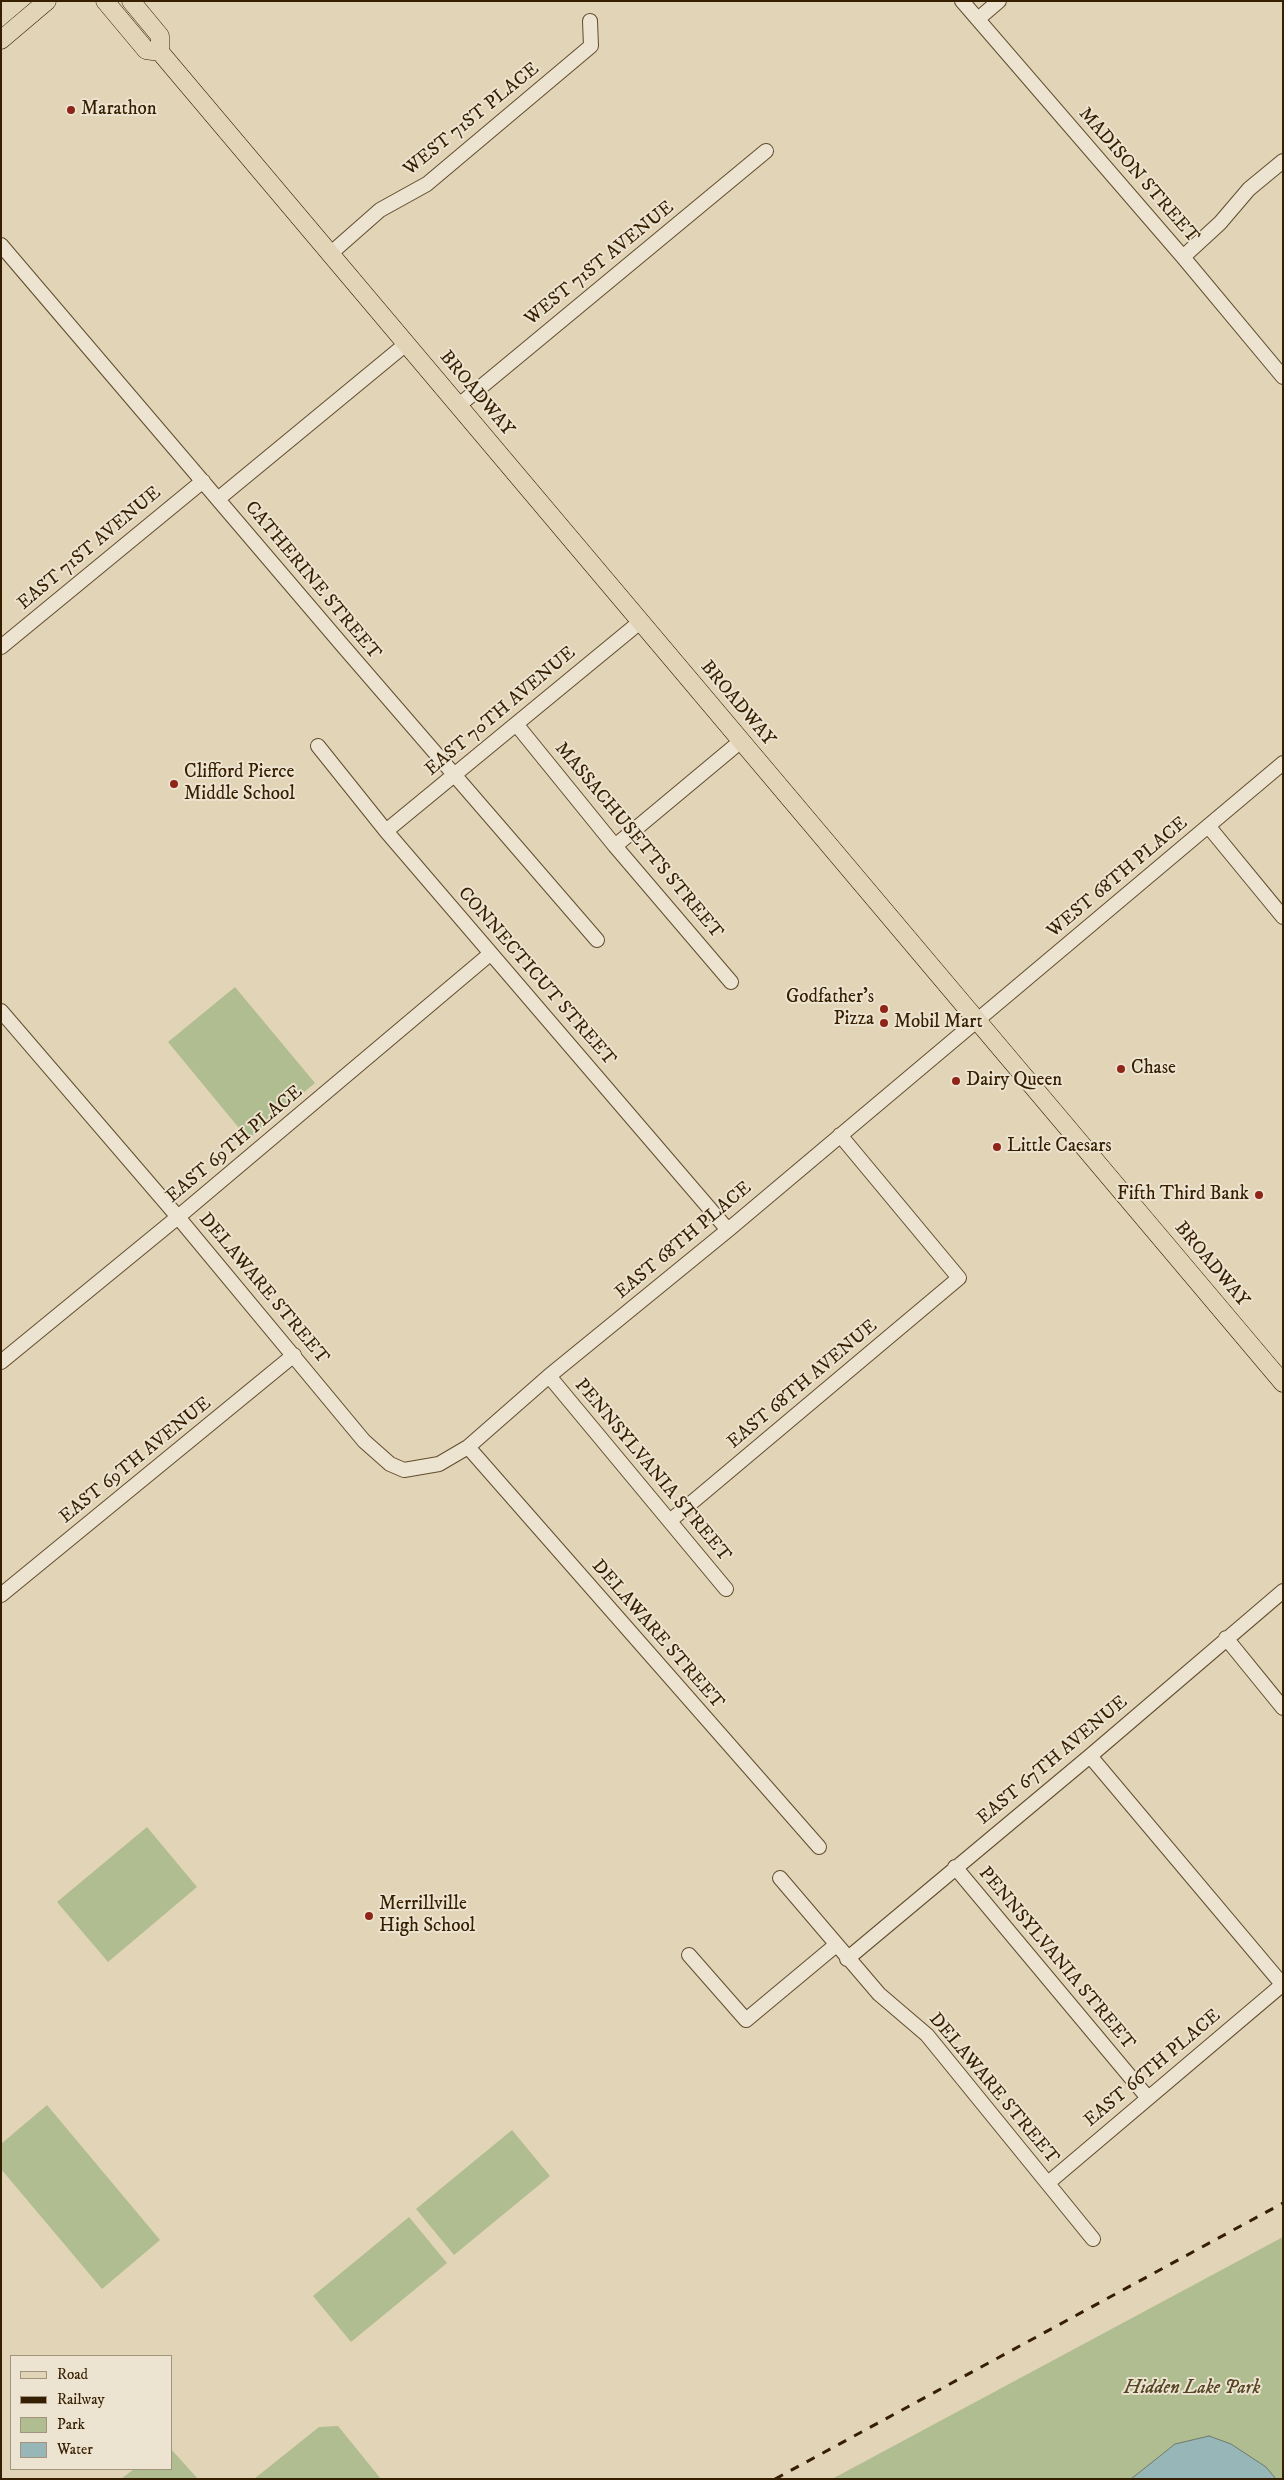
<!DOCTYPE html>
<html>
<head>
<meta charset="utf-8">
<style>
  body { margin:0 }
  #map { position:relative; width:1284px; height:2480px; overflow:hidden; background:#e2d4b6; font-family:"IM FELL DW Pica",serif }
  canvas { display:block }
  .frame { position:absolute; inset:0; border:2px solid #361f00; pointer-events:none }
  .legend { position:absolute; left:10px; top:2355px; width:162px; height:115px; box-sizing:border-box; background:#ece3d0; border:1px solid #a3957d; margin:0; padding:6px 9px; list-style:none; font-size:15px; color:#361f00 }
  .legend li { display:flex; align-items:center; gap:10px; height:25px }
  .legend b { width:25px; border:1px solid #a3957d }
</style>
</head>
<body>
<div id="map">
<canvas width="1284" height="2480"></canvas>
<div class="frame"></div>
<ul class="legend">
<li><b style="height:6px;background:#e2d4b6"></b>Road</li>
<li><b style="height:6px;background:#361f00"></b>Railway</li>
<li><b style="height:14px;background:#b0bd90"></b>Park</li>
<li><b style="height:14px;background:#97b6b7"></b>Water</li>
</ul>
</div>
<script>
const g = document.querySelector('canvas').getContext('2d');
g.lineJoin = 'round';
function paint(path, color) { g.fillStyle = color; g.fill(path, 'evenodd'); }
const toPath = rows => new Path2D(rows.map(r => 'M' + r).join(''));
function strokePath(path, color, width, dash) { g.strokeStyle = color; g.lineWidth = width; g.lineCap = dash ? 'butt' : 'round'; g.setLineDash(dash || []); g.stroke(path); }
function drawText(font, color, halo, rows, align = 'center') {
  g.font = font + ' "IM FELL DW Pica",serif'; g.lineWidth = 4; g.setLineDash([]); g.textBaseline = 'middle'; g.strokeStyle = halo; g.fillStyle = color; for (const [text, x, y, turn = 0] of rows) {
    g.save(); g.translate(x, y); g.rotate((+turn || 0) * Math.PI / 180); g.textAlign = isNaN(turn) ? turn : align; if (halo) g.strokeText(text, 0, 0); g.fillText(text, 0, 0); g.restore();
  }
}
const green = toPath([
  [235,987,315,1083,248,1139,168,1042],
  [147,1827,197,1887,108,1962,57,1902],
  [47,2105,160,2240,102,2289,1,2169,1,2144],
  [512,2130,550,2176,454,2255,416,2209],
  [409,2217,447,2263,351,2342,313,2296],
  [1283,2237,1283,2479,832,2479],
  [338,2426,381,2479,254,2479,319,2427],
  [171,2449,198,2479,121,2479,134,2469,171,2469]
]);
const water = toPath([
  [1209,2436,1231,2444,1266,2467,1276,2479,1131,2479,1175,2444,1209,2436]
]);
const minor = toPath([
  [962,1,1183,257,1283,377],
  [978,19,999,1],
  [1,245,343,646,597,940],
  [330,254,380,210,427,184,591,46,590,21],
  [1183,257,1220,223,1249,189,1283,161],
  [458,406,766,151],
  [218,499,406,344],
  [1,647,203,481],
  [516,724,615,846,731,982],
  [318,746,386,831,728,1230],
  [1209,827,1283,917],
  [386,831,640,622],
  [615,846,741,741],
  [1,1011,178,1217,364,1441,390,1464,404,1470,439,1464,468,1447,549,1376,728,1230,1283,763],
  [1,1362,178,1217,490,954],
  [549,1376,726,1589],
  [468,1447,819,1847],
  [671,1520,959,1278,840,1135],
  [1,1595,294,1355],
  [1226,1638,1283,1708],
  [1090,1756,1282,1984],
  [955,1867,1148,2098],
  [780,1878,879,1994,927,2035,1093,2239],
  [689,1955,746,2020,836,1945],
  [847,1959,1090,1756,1283,1591],
  [1048,2183,1283,1984]
]);
const major = toPath([
  [105,1,146,50,160,52,1283,1383],
  [131,1,160,36,160,52],
  [1,40,47,1]
]);
const rail = toPath([
  [775,2479,1283,2203]
]);
const markers = [
  [71,110,5,"#8f2418"],
  [174,784,5,"#8f2418"],
  [884,1009,5,"#8f2418"],
  [884,1023,5,"#8f2418"],
  [1121,1069,5,"#8f2418"],
  [956,1081,5,"#8f2418"],
  [997,1147,5,"#8f2418"],
  [1259,1195,5,"#8f2418"],
  [369,1916,5,"#8f2418"]
];
const poiNames = [
  ["Marathon",81,110],
  ["Clifford Pierce",184,773],
  ["Middle School",184,795],
  ["Godfather's",874,998,"right"],
  ["Pizza",874,1020,"right"],
  ["Mobil Mart",894,1023],
  ["Chase",1131,1069],
  ["Dairy Queen",966,1081],
  ["Little Caesars",1007,1147],
  ["Fifth Third Bank",1249,1195,"right"],
  ["Merrillville",379,1905],
  ["High School",379,1927]
];
const streetNames = [
  ["WEST 71ST PLACE",472,120,-39],
  ["MADISON STREET",1138,176,49],
  ["WEST 71ST AVENUE",600,264,-39],
  ["BROADWAY",476,394,50],
  ["EAST 71ST AVENUE",90,549,-40],
  ["CATHERINE STREET",312,581,50],
  ["BROADWAY",737,704,50],
  ["EAST 70TH AVENUE",501,712,-40],
  ["MASSACHUSETTS STREET",638,841,50],
  ["WEST 68TH PLACE",1118,878,-40],
  ["CONNECTICUT STREET",536,977,49],
  ["EAST 69TH PLACE",235,1145,-40],
  ["EAST 68TH PLACE",684,1241,-40],
  ["BROADWAY",1211,1265,50],
  ["DELAWARE STREET",263,1289,50],
  ["EAST 68TH AVENUE",803,1385,-40],
  ["EAST 69TH AVENUE",136,1461,-39],
  ["PENNSYLVANIA STREET",652,1471,50],
  ["DELAWARE STREET",657,1635,49],
  ["EAST 67TH AVENUE",1053,1761,-40],
  ["PENNSYLVANIA STREET",1056,1959,50],
  ["EAST 66TH PLACE",1153,2069,-40],
  ["DELAWARE STREET",993,2089,50]
];
const parkNames = [
  ["Hidden Lake Park",1192,2389]
];
paint(green, '#b0bd90');
paint(water, '#97b6b7');
strokePath(water, '#707a6e', 1);
strokePath(minor, '#614c2e', 16);
strokePath(major, '#361f00', 19);
strokePath(minor, '#ece3d0', 14);
strokePath(major, '#e2d4b6', 18);
strokePath(rail, '#361f00', 3, [9, 9]);
for (const [x, y, r, color] of markers) { const dot = new Path2D(); dot.arc(x, y, r, 0, 2 * Math.PI); g.fillStyle = color; g.fill(dot); strokePath(dot, '#ece3d0', 2); }
drawText('19px', '#361f00', '#ece3d0', poiNames, 'left');
drawText('19px', '#361f00', '#ece3d0', streetNames);
drawText('italic 19px', '#544624', '#ece3d0', parkNames);
</script>
</body>
</html>
